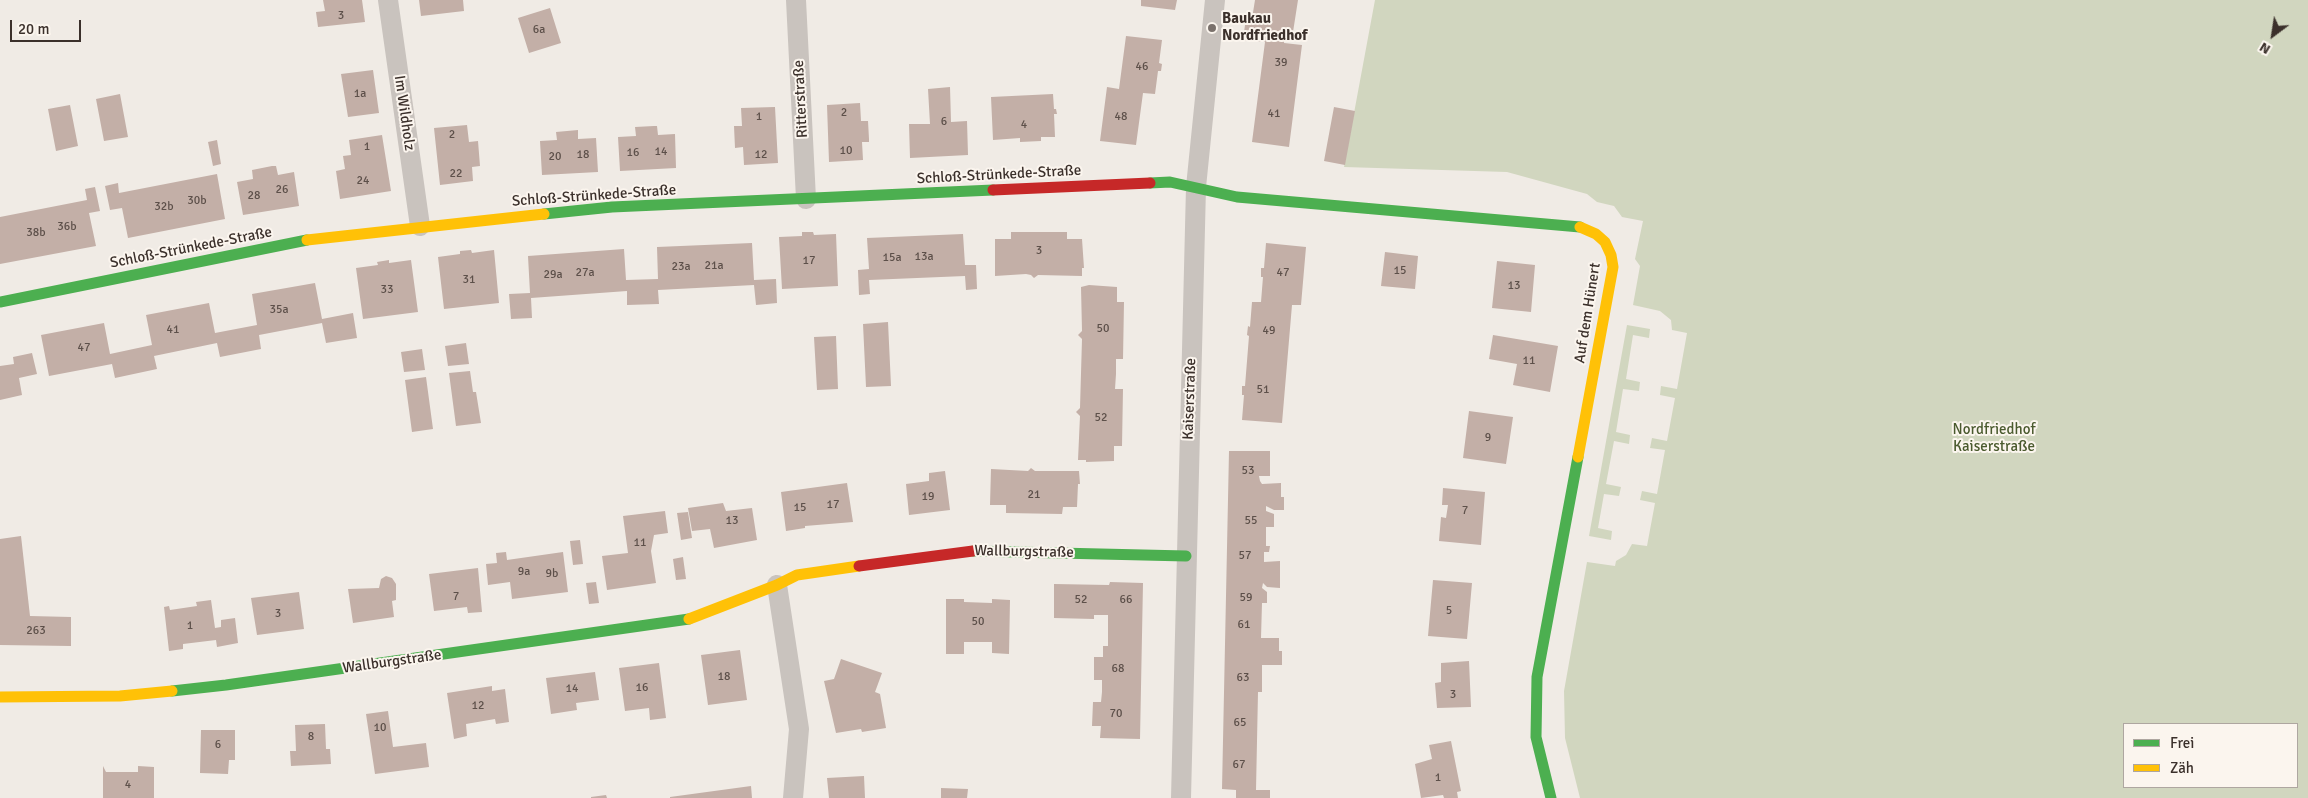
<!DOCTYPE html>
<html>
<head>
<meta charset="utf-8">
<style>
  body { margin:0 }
  #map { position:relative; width:2308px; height:798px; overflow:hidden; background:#f0ebe5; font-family:Signika,sans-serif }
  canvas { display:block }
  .legend { position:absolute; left:2123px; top:723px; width:175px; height:65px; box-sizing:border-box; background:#fbf5ee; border:1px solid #aea6a0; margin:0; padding:6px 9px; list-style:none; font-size:15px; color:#3b302b }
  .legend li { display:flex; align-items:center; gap:10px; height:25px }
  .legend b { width:25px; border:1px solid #aea6a0 }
  .north { position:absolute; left:2248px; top:10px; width:50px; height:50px; -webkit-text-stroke:4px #fbf5ee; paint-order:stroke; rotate:211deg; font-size:14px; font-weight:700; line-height:20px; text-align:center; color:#3b302b }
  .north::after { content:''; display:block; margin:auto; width:18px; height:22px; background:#3b302b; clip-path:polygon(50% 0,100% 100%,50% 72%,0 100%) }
  .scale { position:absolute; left:10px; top:20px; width:71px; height:22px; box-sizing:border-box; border:2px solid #3b302b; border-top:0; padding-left:6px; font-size:15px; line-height:18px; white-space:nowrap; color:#3b302b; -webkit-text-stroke:4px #fbf5ee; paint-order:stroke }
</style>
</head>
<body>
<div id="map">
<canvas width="2308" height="798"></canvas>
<ul class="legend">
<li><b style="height:6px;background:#4caf50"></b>Frei</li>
<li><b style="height:6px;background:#ffc107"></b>Zäh</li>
</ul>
<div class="north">N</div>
<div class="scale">20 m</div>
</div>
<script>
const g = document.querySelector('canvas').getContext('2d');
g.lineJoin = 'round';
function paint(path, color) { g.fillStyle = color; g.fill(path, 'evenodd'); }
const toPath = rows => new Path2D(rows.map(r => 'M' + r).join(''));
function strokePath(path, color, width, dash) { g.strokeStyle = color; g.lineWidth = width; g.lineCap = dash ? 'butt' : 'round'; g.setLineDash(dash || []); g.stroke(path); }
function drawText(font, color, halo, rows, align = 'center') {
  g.font = font + ' Signika,sans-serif'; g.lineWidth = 4; g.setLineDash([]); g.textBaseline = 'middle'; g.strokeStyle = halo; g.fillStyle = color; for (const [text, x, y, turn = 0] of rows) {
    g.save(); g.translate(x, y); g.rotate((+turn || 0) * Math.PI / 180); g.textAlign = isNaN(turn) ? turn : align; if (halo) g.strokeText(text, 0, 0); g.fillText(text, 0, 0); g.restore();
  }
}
const green = toPath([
  [1375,0,2308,0,2308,798,1580,798,1565,738,1564,691,1587,562,1615,566,1616,561,1626,555,1632,544,1647,546,1655,503,1640,500,1642,491,1657,494,1665,450,1650,448,1652,438,1667,441,1675,398,1660,395,1661,386,1677,389,1687,333,1672,330,1671,320,1660,311,1633,305,1640,266,1635,259,1643,221,1622,217,1614,206,1597,202,1587,194,1507,172,1344,167],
  [2124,724,2297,724,2297,787,2124,787],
  [1627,325,1650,329,1649,338,1633,335,1626,379,1640,382,1639,391,1623,389,1616,432,1630,435,1629,444,1614,441,1606,484,1621,487,1619,496,1604,494,1598,528,1612,531,1611,540,1589,536]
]);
const building = toPath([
  [323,0,362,0,365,22,318,27,316,12,325,11],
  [419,0,463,0,464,11,421,16],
  [1141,0,1177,0,1175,10,1141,6],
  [1255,0,1298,0,1293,32,1285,31,1284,43,1302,45,1289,147,1252,142,1265,42,1243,40,1245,25,1251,25],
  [550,8,561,43,529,53,518,18],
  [1126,36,1162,40,1159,63,1162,64,1161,71,1158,71,1155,94,1143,93,1136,145,1100,141,1107,87,1119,89],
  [373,70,379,113,348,117,341,74],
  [950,87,951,122,967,121,968,155,910,158,909,124,930,124,928,89],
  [120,94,128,137,104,141,96,99],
  [1053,94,1054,109,1056,109,1057,114,1054,114,1055,137,1041,137,1041,141,1020,142,1020,138,993,140,991,97],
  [860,103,861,121,868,121,869,139,869,142,862,142,863,160,829,162,827,105],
  [70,105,78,146,56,151,48,109],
  [775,107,778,163,744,165,743,147,735,148,734,126,742,126,741,108],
  [1334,107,1355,111,1345,165,1324,161],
  [467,125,469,142,478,141,480,166,472,167,473,181,440,185,434,128],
  [654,126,657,126,658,135,675,134,676,168,620,171,618,137,636,136,635,127],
  [578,130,578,139,596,138,598,172,542,175,540,141,557,140,556,132],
  [382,135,391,191,340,199,336,171,345,169,343,156,351,155,349,140],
  [217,140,221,164,213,166,208,142],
  [272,166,276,166,278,175,294,172,299,206,243,215,237,182,253,179,252,170],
  [217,174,225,219,128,238,122,208,110,210,105,186,118,183,119,193],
  [95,187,100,211,89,213,96,246,0,264,0,217,87,200,85,189],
  [802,232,813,232,814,235,836,234,838,286,782,289,779,237,802,236],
  [1011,232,1067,232,1067,239,1082,239,1084,268,1082,268,1082,276,1038,275,1034,278,1031,275,1026,274,995,276,995,239,1011,239],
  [963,234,965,265,976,265,977,289,966,290,965,276,869,280,870,294,859,295,858,270,869,269,867,238],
  [752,243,754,280,776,279,777,303,756,305,754,285,658,290,659,304,627,305,627,291,531,298,532,318,511,319,509,294,530,293,528,256,624,249,626,280,658,279,657,247],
  [1266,243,1306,247,1301,305,1292,305,1282,423,1242,420,1244,395,1242,395,1242,386,1245,386,1249,336,1247,335,1248,326,1250,327,1252,302,1261,302,1263,277,1261,277,1261,268,1264,268],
  [471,250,472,253,494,250,499,303,444,309,438,257,460,254,460,251],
  [1385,252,1418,256,1415,289,1381,286],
  [389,260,389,263,411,260,418,312,363,319,356,268,378,265,377,262],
  [1497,261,1535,265,1531,312,1492,308],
  [315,283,322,319,353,313,357,338,326,343,322,323,259,335,261,349,220,357,217,343,154,356,157,369,115,378,112,364,49,376,41,335,104,323,110,354,152,345,146,315,209,303,215,333,257,325,252,294],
  [1089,285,1117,287,1117,302,1124,302,1123,359,1116,359,1116,374,1115,389,1123,389,1122,446,1114,446,1114,461,1086,462,1086,460,1078,460,1080,416,1076,412,1080,408,1082,339,1078,335,1082,331,1081,287],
  [888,322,891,386,866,387,863,324],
  [1493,335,1558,346,1550,392,1513,385,1517,364,1489,359],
  [836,336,838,389,817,390,814,337],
  [466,343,469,364,448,366,445,346],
  [422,349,425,370,404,372,401,352],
  [32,353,37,374,19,378,22,395,0,400,0,366,14,364,13,357],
  [470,371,473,392,476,392,481,423,456,426,449,373],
  [426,377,433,429,412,432,405,380],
  [1469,411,1513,417,1506,464,1463,458],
  [1229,451,1270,451,1270,476,1259,476,1260,481,1262,484,1281,483,1281,497,1284,497,1284,510,1274,510,1266,506,1266,511,1274,514,1274,527,1266,527,1266,546,1270,546,1269,552,1264,552,1264,562,1280,561,1280,588,1267,587,1263,583,1262,588,1267,592,1267,603,1262,603,1261,638,1279,638,1279,651,1282,651,1282,665,1262,665,1262,692,1258,692,1256,790,1270,790,1270,798,1236,798,1236,790,1222,789],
  [1031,468,1035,471,1079,471,1080,484,1078,484,1077,507,1063,507,1062,514,1006,513,1006,505,990,505,991,469,1028,471],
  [945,471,950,510,909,515,906,484,929,481,929,473],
  [847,483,853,522,805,526,805,528,786,531,781,492],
  [1443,488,1485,492,1481,545,1439,541,1441,517,1446,518,1448,505,1442,505],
  [723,503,726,511,752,508,757,540,714,548,710,529,692,531,688,508],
  [665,511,668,533,654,535,651,551,656,583,607,590,602,556,628,553,623,516],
  [688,512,692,538,681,540,677,513],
  [21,536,30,616,71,617,71,646,0,645,0,539],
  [580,540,583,564,573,565,570,541],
  [506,552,507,560,563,552,568,592,512,599,510,582,488,585,486,564,497,563,496,553],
  [683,557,686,579,676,580,673,559],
  [478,568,482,612,468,613,467,607,434,611,429,574],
  [386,576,392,578,396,584,396,600,392,601,394,617,353,623,348,589,379,588,381,579],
  [1433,580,1472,583,1467,639,1428,636],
  [596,582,599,603,589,604,586,583],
  [1110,582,1143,583,1140,739,1100,738,1101,726,1092,726,1093,702,1101,702,1102,692,1102,680,1094,680,1094,657,1103,657,1103,646,1108,646,1108,615,1094,615,1094,619,1054,618,1054,584,1109,585],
  [299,592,304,629,257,635,251,598],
  [946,599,964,599,964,602,992,603,992,599,1010,600,1009,654,992,653,992,642,964,642,964,654,946,654],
  [211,600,215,628,221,627,221,620,235,618,238,643,217,647,216,640,183,644,183,649,169,651,164,607,169,606,170,610,197,606,196,602],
  [740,650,747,700,708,705,701,655],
  [841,659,882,673,875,692,880,694,886,728,862,732,861,729,836,733,824,681,834,679],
  [1469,661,1471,707,1437,708,1435,683,1441,682,1441,663],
  [659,663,666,718,650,720,649,708,625,711,619,668],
  [595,672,599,700,576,703,577,710,551,714,546,678],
  [492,686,492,691,505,689,509,722,496,724,495,719,466,724,467,736,454,739,447,693],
  [388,711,393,747,426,743,429,767,375,774,366,714],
  [325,724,326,749,330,749,331,764,291,766,290,751,296,751,295,725],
  [201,730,235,730,235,760,229,760,228,774,200,773],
  [1451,741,1461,791,1457,792,1458,798,1444,798,1443,795,1421,798,1415,764,1432,759,1429,745],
  [103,766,106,772,138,772,138,766,154,767,154,798,103,798],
  [864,776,865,798,829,798,827,778],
  [751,786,752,798,670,798,670,797],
  [941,788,968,789,967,798,941,798],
  [606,795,607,798,591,798,591,797]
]);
const street = toPath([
  [388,0,420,226],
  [796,0,806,199],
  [777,585,799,729,793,798],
  [1181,798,1196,187,1215,0]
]);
const fast = toPath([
  [1150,183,1170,182,1237,197,1580,227],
  [544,214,612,207,993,190],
  [0,302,307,240],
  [973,551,1186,556],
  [172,691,226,685,689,619],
  [1551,798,1536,737,1537,677,1578,457]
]);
const slow = toPath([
  [307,240,544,214],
  [1578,457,1613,267,1611,255,1605,242,1596,234,1580,227],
  [689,619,777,585,797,575,859,566],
  [0,697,120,696,172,691]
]);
const jam = toPath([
  [993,190,1150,183],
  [859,566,973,551]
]);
const markers = [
  [1212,28,5,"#7a716c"]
];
const numberNames = [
  ["3",341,16],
  ["6a",539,30],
  ["39",1281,63],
  ["46",1142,67],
  ["1a",360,94],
  ["2",844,113],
  ["41",1274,114],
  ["1",759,117],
  ["48",1121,117],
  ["6",944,122],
  ["4",1024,125],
  ["2",452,135],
  ["1",367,147],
  ["10",846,151],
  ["14",661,152],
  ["16",633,153],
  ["18",583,155],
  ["12",761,155],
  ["20",555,157],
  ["22",456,174],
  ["24",363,181],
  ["26",282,190],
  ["28",254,196],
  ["30b",197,201],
  ["32b",164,207],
  ["36b",67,227],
  ["38b",36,233],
  ["3",1039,251],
  ["13a",924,257],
  ["15a",892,258],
  ["17",809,261],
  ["21a",714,266],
  ["23a",681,267],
  ["15",1400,271],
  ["27a",585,273],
  ["47",1283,273],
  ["29a",553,275],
  ["31",469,280],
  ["13",1514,286],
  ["33",387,290],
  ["35a",279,310],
  ["50",1103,329],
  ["41",173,330],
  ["49",1269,331],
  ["47",84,348],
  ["11",1529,361],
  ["51",1263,390],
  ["52",1101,418],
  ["9",1488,438],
  ["53",1248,471],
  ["21",1034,495],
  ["19",928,497],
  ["17",833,505],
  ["15",800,508],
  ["7",1465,511],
  ["13",732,521],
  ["55",1251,521],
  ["11",640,543],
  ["57",1245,556],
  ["9a",524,572],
  ["9b",552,574],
  ["7",456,597],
  ["59",1246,598],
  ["52",1081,600],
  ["66",1126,600],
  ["5",1449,611],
  ["3",278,614],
  ["50",978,622],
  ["61",1244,625],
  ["1",190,626],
  ["263",36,631],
  ["68",1118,669],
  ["18",724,677],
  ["63",1243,678],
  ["16",642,688],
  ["14",572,689],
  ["3",1453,695],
  ["12",478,706],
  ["70",1116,714],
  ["65",1240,723],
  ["10",380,728],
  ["8",311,737],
  ["6",218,745],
  ["67",1239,765],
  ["1",1438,778],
  ["4",128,785]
];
const poiNames = [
  ["Baukau",1222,19],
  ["Nordfriedhof",1222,36]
];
const streetNames = [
  ["Ritterstraße",801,99,-93],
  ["Im Wildholz",404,113,82],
  ["Schloß-Strünkede-Straße",999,175,-3],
  ["Schloß-Strünkede-Straße",594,196,-4],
  ["Schloß-Strünkede-Straße",191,248,-11],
  ["Auf dem Hünert",1588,313,-81],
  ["Kaiserstraße",1190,399,-88],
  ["Wallburgstraße",1024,552,1],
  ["Wallburgstraße",392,662,-8]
];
const parkNames = [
  ["Nordfriedhof",1994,430],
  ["Kaiserstraße",1994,447]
];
paint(green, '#d1d6bf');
paint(building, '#c3afa7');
strokePath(street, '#c9c3be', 20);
strokePath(fast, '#4caf50', 11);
strokePath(slow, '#ffc107', 11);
strokePath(jam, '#c62828', 11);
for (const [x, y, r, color] of markers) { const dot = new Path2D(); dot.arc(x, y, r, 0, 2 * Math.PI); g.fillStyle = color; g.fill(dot); strokePath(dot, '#fbf5ee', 2); }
drawText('12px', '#5d504a', null, numberNames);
drawText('bold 15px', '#3b302b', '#fbf5ee', poiNames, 'left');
drawText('15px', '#3b302b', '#fbf5ee', streetNames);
drawText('15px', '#4a5a2e', '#fbf5ee', parkNames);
</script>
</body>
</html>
